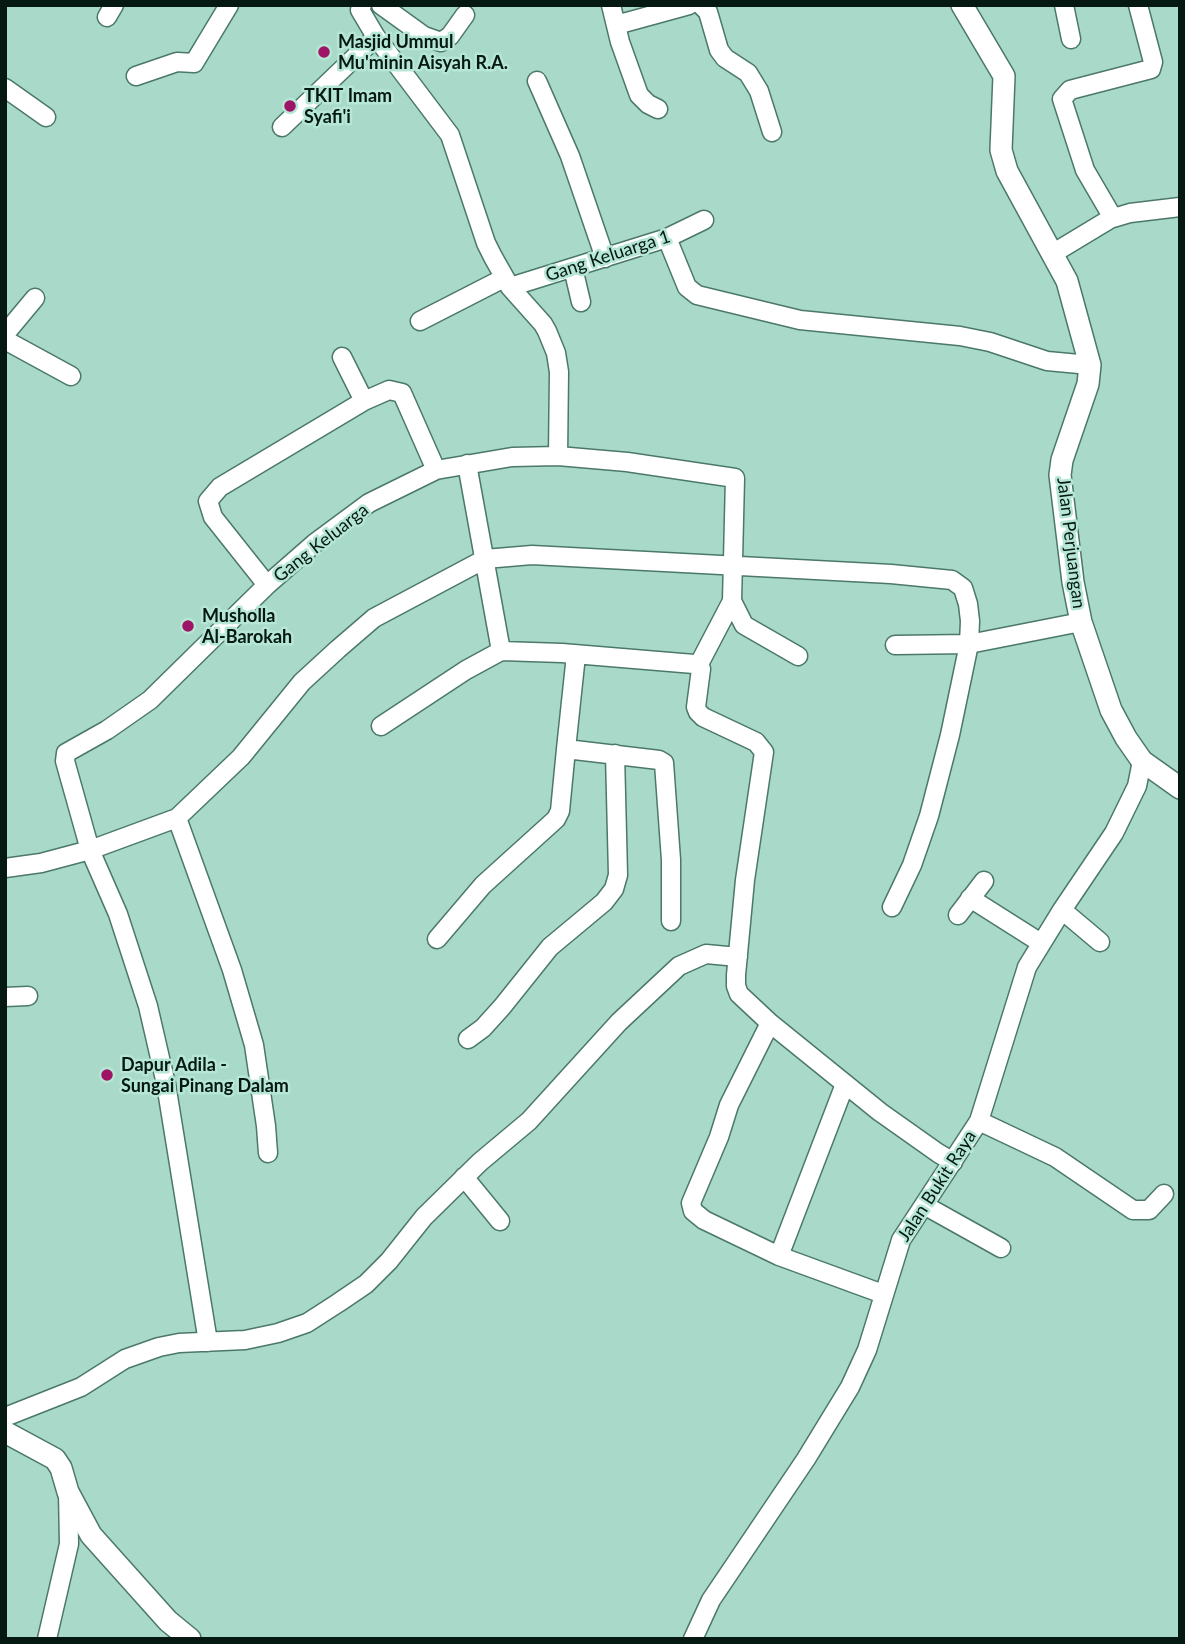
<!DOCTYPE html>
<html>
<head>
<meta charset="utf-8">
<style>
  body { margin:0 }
  #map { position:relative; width:1185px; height:1644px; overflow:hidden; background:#a9d9c8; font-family:Lato,sans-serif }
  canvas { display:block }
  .frame { position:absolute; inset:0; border:7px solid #051812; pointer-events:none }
</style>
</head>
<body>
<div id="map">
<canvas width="1185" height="1644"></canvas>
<div class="frame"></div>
</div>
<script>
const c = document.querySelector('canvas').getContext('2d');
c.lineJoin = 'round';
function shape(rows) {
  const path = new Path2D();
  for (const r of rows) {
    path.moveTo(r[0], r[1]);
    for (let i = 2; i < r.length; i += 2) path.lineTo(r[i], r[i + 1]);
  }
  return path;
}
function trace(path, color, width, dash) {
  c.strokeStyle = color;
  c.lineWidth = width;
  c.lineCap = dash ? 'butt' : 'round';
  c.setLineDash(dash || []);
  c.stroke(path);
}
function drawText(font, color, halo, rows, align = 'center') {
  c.font = font + ' Lato,sans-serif';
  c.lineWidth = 5;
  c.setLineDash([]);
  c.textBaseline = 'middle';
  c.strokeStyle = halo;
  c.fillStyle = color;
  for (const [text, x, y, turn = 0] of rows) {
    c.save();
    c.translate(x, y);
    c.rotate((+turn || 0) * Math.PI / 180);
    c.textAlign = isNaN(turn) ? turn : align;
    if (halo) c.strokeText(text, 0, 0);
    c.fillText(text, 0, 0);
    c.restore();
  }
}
const minor = shape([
  [381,5,424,36,441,42,450,36,465,15],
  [611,5,620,42,639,95,648,104,658,109],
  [701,5,708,12,719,50,725,58,748,73,759,91,772,132],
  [1064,5,1071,39],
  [107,17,114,5],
  [616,25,689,5],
  [136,76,177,62,194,63,229,5],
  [537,81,570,156,605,258],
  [5,88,46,117],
  [282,127,376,37],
  [1113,218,1085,170,1062,99,1070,90,1151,69,1153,62,1138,5],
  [667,238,687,287,697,295,800,320,960,336,990,342,1047,361,1090,365],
  [1052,254,1110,219,1130,213,1180,207],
  [573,268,581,302],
  [510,287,667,238,704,220],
  [420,321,504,278],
  [5,334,35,298],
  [5,340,71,376],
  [342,357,364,401],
  [558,456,627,462,735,478,732,601,698,666],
  [467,464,501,651,562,653,694,664,701,669,696,707,698,712,703,717,756,742,764,752,745,880,736,975,736,986,739,994,770,1023,880,1112,938,1153,953,1162],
  [267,585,213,517,208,501,220,487,364,401,389,390,402,393,436,470],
  [732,601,744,625,798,656],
  [576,655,566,749,659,760,664,763,671,860,671,921],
  [381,726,466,670,501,651],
  [177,818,232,970,254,1045,266,1126,268,1153],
  [5,868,41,863,90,850,177,818,241,757,302,682,338,649,374,618,485,559,532,555,891,574,952,580,963,588,968,604,970,621,969,644,1081,622],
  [970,898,1041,943],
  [892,907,912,865,929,816,950,735,969,644,895,645],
  [1062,910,1100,942],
  [958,915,984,881],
  [437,939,483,885,556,819,560,811,566,749],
  [5,997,28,996],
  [770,1023,729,1105,719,1137,691,1203,693,1211,704,1220,779,1256,883,1294],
  [468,1039,483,1028,502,1007,550,947,604,902,614,889,618,875,615,754],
  [979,1121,1055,1157,1133,1210,1149,1210,1164,1194],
  [464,1177,500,1221],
  [924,1205,1001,1248],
  [779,1256,845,1084],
  [208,1342,166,1084,148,1006,118,914,90,850,65,761,66,753,107,730,150,700,267,585,315,543,369,503,436,470,512,457,558,456,559,372,556,353,547,331,543,324,510,287,493,257,486,243,450,135,376,37,360,10,362,5],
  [5,1417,81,1387,125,1359,159,1347,179,1343,245,1340,278,1333,307,1323,338,1303,366,1284,389,1261,424,1217,480,1162,529,1121,619,1022,679,966,706,954,738,957],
  [47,1639,69,1544,68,1492],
  [693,1639,711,1600,806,1459,850,1387,867,1350,901,1240,979,1121,1027,967,1062,910,1114,833,1137,786,1142,761]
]);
const tertiary = shape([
  [962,5,1004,76,1001,150,1007,171,1067,281,1090,365,1088,384,1062,460,1060,475,1073,582,1081,622,1111,710,1126,738,1142,761,1180,788],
  [5,1432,55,1459,61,1468,68,1492,91,1535,168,1621,190,1639]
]);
trace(minor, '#4b7869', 21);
trace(tertiary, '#4b7869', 24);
trace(minor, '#fff', 18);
trace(tertiary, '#fff', 21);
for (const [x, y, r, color] of [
  [324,52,7,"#9d1564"],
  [290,106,7,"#9d1564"],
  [188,626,7,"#9d1564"],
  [107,1075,7,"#9d1564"]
]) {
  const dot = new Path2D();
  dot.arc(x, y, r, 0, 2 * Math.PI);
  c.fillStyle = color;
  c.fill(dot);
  trace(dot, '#b6e6d5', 2.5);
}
drawText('bold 18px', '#051812', '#b6e6d5', [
  ["Masjid Ummul",338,42],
  ["Mu'minin Aisyah R.A.",338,63],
  ["TKIT Imam",304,96],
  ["Syafi'i",304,117],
  ["Musholla",202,616],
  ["Al-Barokah",202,637],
  ["Dapur Adila -",121,1065],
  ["Sungai Pinang Dalam",121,1086]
], 'left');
drawText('18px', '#051812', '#b6e6d5', [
  ["Gang Keluarga 1",608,256,-18],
  ["Gang Keluarga",321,543,-38],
  ["Jalan Perjuangan",1071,543,83],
  ["Jalan Bukit Raya",937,1186,-57]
]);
</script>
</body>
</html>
